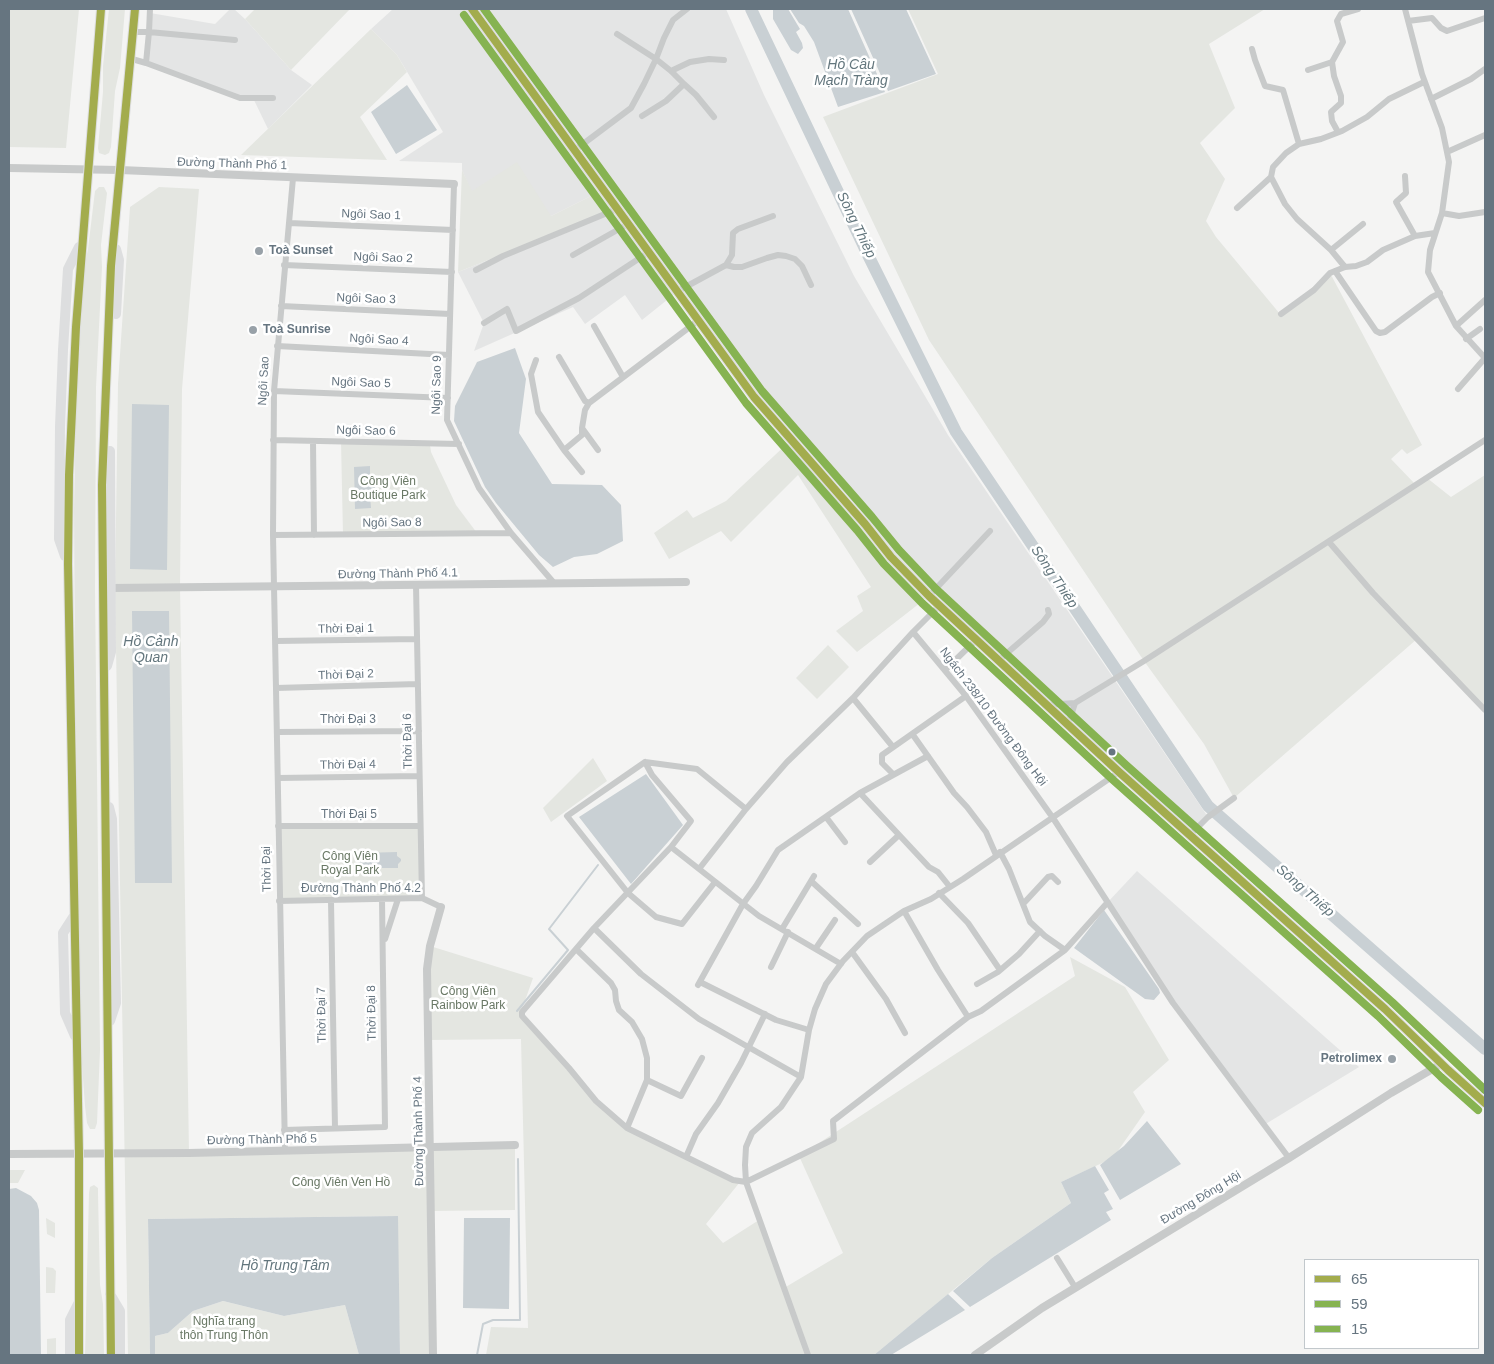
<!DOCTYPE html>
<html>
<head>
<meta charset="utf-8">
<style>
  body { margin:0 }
  #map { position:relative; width:1494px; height:1364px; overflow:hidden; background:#f4f4f3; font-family:Arial,sans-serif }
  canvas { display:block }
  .frame { position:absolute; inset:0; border:10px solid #667580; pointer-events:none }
  .legend { position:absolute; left:1304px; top:1259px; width:175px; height:90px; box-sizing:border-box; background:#fff; border:1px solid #c2c8cc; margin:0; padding:6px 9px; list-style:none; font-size:15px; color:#667580 }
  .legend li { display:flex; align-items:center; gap:10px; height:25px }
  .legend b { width:25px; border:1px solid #c2c8cc }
</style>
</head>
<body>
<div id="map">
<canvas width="1494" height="1364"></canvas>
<div class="frame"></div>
<ul class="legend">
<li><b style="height:6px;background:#a3ac4d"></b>65</li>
<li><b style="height:6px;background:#86b351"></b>59</li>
<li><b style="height:6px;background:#86b351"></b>15</li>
</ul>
</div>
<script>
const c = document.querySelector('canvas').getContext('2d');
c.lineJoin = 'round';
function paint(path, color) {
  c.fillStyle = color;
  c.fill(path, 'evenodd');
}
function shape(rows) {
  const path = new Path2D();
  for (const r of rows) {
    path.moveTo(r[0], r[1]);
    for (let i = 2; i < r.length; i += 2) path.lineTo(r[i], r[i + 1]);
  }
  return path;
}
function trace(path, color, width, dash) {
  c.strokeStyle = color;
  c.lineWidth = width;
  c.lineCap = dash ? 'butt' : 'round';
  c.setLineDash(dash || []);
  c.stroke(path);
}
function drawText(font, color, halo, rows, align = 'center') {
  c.font = font + ' Arial,sans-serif';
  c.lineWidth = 5;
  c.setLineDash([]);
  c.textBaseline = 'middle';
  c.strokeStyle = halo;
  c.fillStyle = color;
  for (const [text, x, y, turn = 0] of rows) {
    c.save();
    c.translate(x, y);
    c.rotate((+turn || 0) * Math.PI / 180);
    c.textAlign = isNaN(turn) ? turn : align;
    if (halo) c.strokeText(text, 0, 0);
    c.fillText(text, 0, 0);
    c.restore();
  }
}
paint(shape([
  [230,9,234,9,245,19,291,70,312,85,268,129,253,98,240,98,146,63,150,13,215,24],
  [393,9,726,9,764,95,854,276,948,435,1208,817,1190,835,939,606,754,397,677,292,642,320,625,295,585,324,573,307,474,351,484,323,458,272,616,209,603,190,551,216,471,191,462,170,462,163,399,161,443,132,397,55,371,29],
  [1137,871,1359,1067,1264,1125,1173,1003,1107,903]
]), '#e4e5e5');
paint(shape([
  [9,9,79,9,66,148,9,147],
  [109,9,125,9,120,68,115,91,111,147,109,153,105,155,99,153,98,148,103,92,103,66],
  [255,9,350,9,291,70,245,19],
  [908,9,1265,9,1209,44,1235,108,1200,143,1225,179,1206,221,1216,237,1280,314,1330,273,1422,445,1407,454,1402,449,1391,459,1416,485,1427,478,1451,497,1485,475,1485,709,1417,639,1234,798,1204,744,1144,661,929,340,823,117,938,74],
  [371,29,397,55,407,72,360,117,387,160,241,155],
  [517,162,551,216,603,190,617,209,458,272,462,170,472,191],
  [99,187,104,187,107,193,101,245,102,267,96,387,95,590,100,1050,97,1123,95,1129,90,1129,87,1123,85,1106,81,1050,75,665,74,509,76,414,84,269,88,249,95,191],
  [159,187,199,189,182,389,180,587,189,1153,515,1145,515,1210,431,1211,433,1355,400,1355,397,1216,148,1219,150,1355,128,1355,115,588,118,384,130,207],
  [791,440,929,596,857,652,836,631,863,611,857,596,871,587,798,475,731,542,721,531,669,559,654,533,687,510,693,518,726,501],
  [341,441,430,445,431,452,456,505,477,533,343,535],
  [828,645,849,667,817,699,796,678],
  [593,758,607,781,551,822,543,808],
  [278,826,420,826,422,898,279,901],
  [430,946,533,978,521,1012,596,1101,627,1128,740,1182,706,1224,723,1243,759,1220,784,1288,843,1253,799,1156,1075,976,1070,957,1125,987,1169,1060,1133,1092,1145,1112,1113,1158,1061,1182,1071,1203,992,1258,874,1355,486,1355,491,1327,528,1328,521,1039,428,1040],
  [9,1170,25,1170,18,1183,9,1183],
  [94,1185,98,1188,98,1194,100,1285,103,1304,104,1355,85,1355,89,1193,90,1187],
  [46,1218,55,1223,55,1238,47,1234],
  [46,1267,53,1268,56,1271,55,1293,46,1293],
  [223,1301,284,1316,345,1305,359,1355,155,1355,155,1336,168,1333,193,1311],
  [56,1338,56,1355,47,1355,47,1339]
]), '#e4e6e1');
paint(shape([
  [773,9,788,9,800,29,796,32,802,43,803,48,798,54,791,50,773,19],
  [790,9,848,9,885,92,838,107,814,42,804,26,799,23],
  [851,9,906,9,936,74,888,91],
  [407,85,437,130,396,154,371,112],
  [515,348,526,379,519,433,552,484,602,485,621,505,623,541,597,554,574,557,553,567,539,555,496,503,485,487,454,421,455,406,477,362],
  [132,404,169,405,167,570,130,569],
  [370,466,370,482,375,487,375,490,370,495,371,508,355,509,354,467],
  [132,611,169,611,172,883,135,883],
  [646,774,683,825,631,884,579,817],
  [397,852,397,856,401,859,401,861,398,864,398,868,363,868,357,861,360,856,363,855,363,853],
  [1104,910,1159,989,1160,993,1154,1000,1145,999,1074,948],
  [1147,1121,1181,1164,1120,1200,1100,1165,1124,1146],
  [1095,1166,1109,1190,1104,1193,1113,1209,1106,1212,1111,1220,970,1307,953,1291,992,1258,1071,1203,1061,1182],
  [16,1188,31,1196,37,1203,39,1210,41,1355,9,1355,9,1189],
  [398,1216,400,1355,359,1355,345,1305,284,1316,223,1301,193,1311,168,1333,155,1336,155,1355,150,1355,148,1219],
  [464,1218,510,1218,509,1309,463,1308],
  [948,1294,965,1310,891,1355,874,1355]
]), '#c9d0d4');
trace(shape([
  [517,1011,568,950,549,929,598,865],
  [477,1355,483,1324,493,1320,520,1320,518,1159]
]), '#c9d0d4', 2);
trace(shape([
  [751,9,867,253,956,432,1208,806,1485,1049]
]), '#c9d0d4', 12);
trace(shape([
  [1405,9,1422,74,1442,128,1449,162,1442,213,1430,250,1428,272,1456,326,1485,358,1458,389],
  [1408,21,1432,18,1441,28,1447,31,1485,18],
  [134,32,149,32,150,9],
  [617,34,656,59,671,71,684,84,666,101,642,116],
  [235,40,149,32,146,63,240,98,273,98],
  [1252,49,1255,60,1265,86,1283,90,1299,144],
  [132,59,146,63],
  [1308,70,1332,62],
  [671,71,690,62,709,59,724,60],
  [684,84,696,95,714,117],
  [1431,99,1471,79,1485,69],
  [1338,132,1332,121,1331,112,1341,103,1341,96,1334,76,1332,62,1343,42,1337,21,1341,14,1358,9],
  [575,150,631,108,644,84,656,59,664,38,673,20,687,9],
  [1447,152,1485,135],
  [1405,176,1406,193,1396,202,1415,236],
  [454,184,447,420,479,488,511,533,554,583],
  [1237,208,1271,177],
  [1442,213,1459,216,1485,212],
  [289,223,453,230],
  [1331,250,1363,224],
  [573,255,628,224],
  [284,265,452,272],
  [726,265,734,267,742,267,767,258,778,255,786,256,795,259,802,266,811,285],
  [1345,267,1331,250,1297,219,1285,204,1271,177,1273,167,1286,153,1299,144,1321,139,1342,131,1367,117,1389,99,1424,82],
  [476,270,503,256,617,209],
  [1335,271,1376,331,1380,333,1385,332,1432,297,1440,293],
  [678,291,726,265,732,255,733,233,738,229,773,216],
  [281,306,450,314],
  [1281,314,1314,290,1330,273,1345,267,1356,266,1367,262,1383,250,1415,236,1435,233],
  [484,323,507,309,516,331,579,298,649,252],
  [594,326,623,377],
  [1456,326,1485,300],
  [1466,339,1480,329],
  [277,346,449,355],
  [559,357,585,401,589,403],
  [536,360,531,374,538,412,564,450,582,435,582,428],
  [274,391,448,398],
  [273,440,459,444],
  [313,441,314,535],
  [564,450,582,472],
  [598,450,582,428,585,410,589,403,699,320],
  [273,535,511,533],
  [1329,542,1373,593,1485,710],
  [416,585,422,898],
  [929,596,990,531],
  [913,632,966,696,1053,818,1173,1003,1289,1158],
  [276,641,417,639],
  [999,660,1043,622,1049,614,1048,610],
  [945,670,976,640],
  [276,688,418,684],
  [853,698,893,747],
  [1046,705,1075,703,1144,661,1485,440],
  [1068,725,1075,703],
  [277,732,419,731],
  [913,735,954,793,967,807,986,832,996,855],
  [645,762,652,775,691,821,671,847,759,916,841,964],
  [893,774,882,763,882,755,966,696],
  [278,778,419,776],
  [860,793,929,867,938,872,950,887],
  [826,817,845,842],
  [278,826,420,826],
  [1190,835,1208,817,1234,798],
  [1000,852,1009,869,1030,922,1045,936,1065,950],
  [870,862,899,835],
  [699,869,746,809,787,762,853,698,913,632,939,606],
  [811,881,858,924],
  [715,882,682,924,656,917,628,893,567,816,645,762,697,769,746,809],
  [939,893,968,923,1000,970],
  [279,901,422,898,441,907],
  [331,901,335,1128],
  [1023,904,1048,877,1052,876,1058,882],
  [904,911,938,970,968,1017],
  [594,928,641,974,699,1019,801,1077],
  [782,929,814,876],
  [385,939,398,899],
  [816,948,835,920],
  [576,949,611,983,615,990,616,1001,619,1010,632,1022,642,1039,647,1058,647,1080,627,1128,733,1180,746,1182,834,1139,833,1121,968,1017,981,1011,1065,950,1107,903],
  [852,952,886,999,905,1033],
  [771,967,788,932],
  [700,982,776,1020,809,1030],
  [977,984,998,972,1019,954,1040,931],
  [698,985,743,904,756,886,778,850,860,793,928,756],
  [647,1080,681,1096,702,1058],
  [627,1128,596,1101,569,1068,522,1016,522,1012,594,928,671,847],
  [284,1130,385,1127,382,899],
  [285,1151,273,535,274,391,293,178],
  [686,1157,696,1134,718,1103,741,1063,765,1014],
  [1057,1258,1075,1287],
  [808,1355,746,1182,745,1165,746,1147,752,1133,781,1107,801,1077,809,1030,815,1009,826,984,843,961,867,936,904,911,931,899,963,879,1119,772]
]), '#c8caca', 6);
trace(shape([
  [9,168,120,170,454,184],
  [111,588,686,582],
  [9,1154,189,1153,515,1145],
  [433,1355,427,969,430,946,441,907],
  [975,1355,1042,1308,1289,1158,1391,1093,1441,1064]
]), '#c8caca', 8);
trace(shape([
  [472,9,754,397,835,491,865,524,891,557,929,596,1119,772,1385,1009,1448,1070,1485,1103],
  [116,314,119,260,116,249],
  [65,556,59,539,60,427,63,350,68,269,79,247],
  [107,666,111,652,110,451],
  [109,807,112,819,116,1003,110,1021],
  [74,916,63,933,65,1013,75,1036],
  [110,1294,120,1311,120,1355],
  [70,1355,70,1320,78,1304],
  [79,1355,79,1153,68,564,69,475,76,327,101,9],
  [111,1355,102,485,111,266,135,9]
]), '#dddedf', 10);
trace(shape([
  [472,9,754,397,865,524,891,557,929,596,1119,772,1385,1009,1448,1070,1485,1103],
  [79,1355,79,1153,68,564,69,475,76,327,101,9],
  [111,1355,102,485,111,266,135,9]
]), '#a3ac4d', 8);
trace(shape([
  [464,15,746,403,857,530,884,564,922,603,1112,779,1378,1016,1441,1077,1478,1110]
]), '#86b351', 8);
trace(shape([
  [484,9,762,391,872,517,899,550,936,589,1126,765,1392,1002,1485,1090]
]), '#86b351', 8);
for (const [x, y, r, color] of [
  [259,251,5,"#98a1a8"],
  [253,330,5,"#98a1a8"],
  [1112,752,4.5,"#667580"],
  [1392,1059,5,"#98a1a8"]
]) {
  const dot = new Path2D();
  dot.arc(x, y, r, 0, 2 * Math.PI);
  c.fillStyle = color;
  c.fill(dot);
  trace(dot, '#fff', 2);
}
drawText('12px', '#667580', '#fff', [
  ["Đường Thành Phố 1",232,164,2],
  ["Ngôi Sao 1",371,215,2],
  ["Ngôi Sao 2",383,258,2],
  ["Ngôi Sao 3",366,299,2],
  ["Ngôi Sao 4",379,340,3],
  ["Ngôi Sao",264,381,-87],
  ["Ngôi Sao 5",361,383,2],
  ["Ngôi Sao 9",437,385,-89],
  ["Ngôi Sao 6",366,431,1],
  ["Ngôi Sao 8",392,523,-1],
  ["Đường Thành Phố 4.1",398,574,-1],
  ["Thời Đại 1",346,629,-1],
  ["Thời Đại 2",346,675,-2],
  ["Ngách 238/10 Đường Đông Hội",993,717,53],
  ["Thời Đại 3",348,720],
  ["Thời Đại 6",408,741,-91],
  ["Thời Đại 4",348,765,-1],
  ["Thời Đại 5",349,815],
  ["Thời Đại",267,869,-91],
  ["Đường Thành Phố 4.2",361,889],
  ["Thời Đại 8",372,1013,-91],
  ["Thời Đại 7",322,1015,-91],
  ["Đường Thành Phố 4",419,1131,-91],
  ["Đường Thành Phố 5",262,1140,-1],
  ["Đường Đông Hội",1201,1198,-31]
]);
drawText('bold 12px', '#667580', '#fff', [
  ["Toà Sunset",269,251],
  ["Toà Sunrise",263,330],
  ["Petrolimex",1382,1059,"right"]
], 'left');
drawText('12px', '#697865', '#fff', [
  ["Công Viên",388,482],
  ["Boutique Park",388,496],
  ["Công Viên",350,857],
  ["Royal Park",350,871],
  ["Công Viên",468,992],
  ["Rainbow Park",468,1006],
  ["Công Viên Ven Hồ",341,1183],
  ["Nghĩa trang",224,1322],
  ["thôn Trung Thôn",224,1336]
]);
drawText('italic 14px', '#63767d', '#fff', [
  ["Hồ Câu",851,65],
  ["Mạch Tràng",851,81],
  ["Sông Thiếp",856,225,64],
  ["Sông Thiếp",1054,577,56],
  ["Hồ Cảnh",151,642],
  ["Quan",151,658],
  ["Sông Thiếp",1305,891,41],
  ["Hồ Trung Tâm",285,1266]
]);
</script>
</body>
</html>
